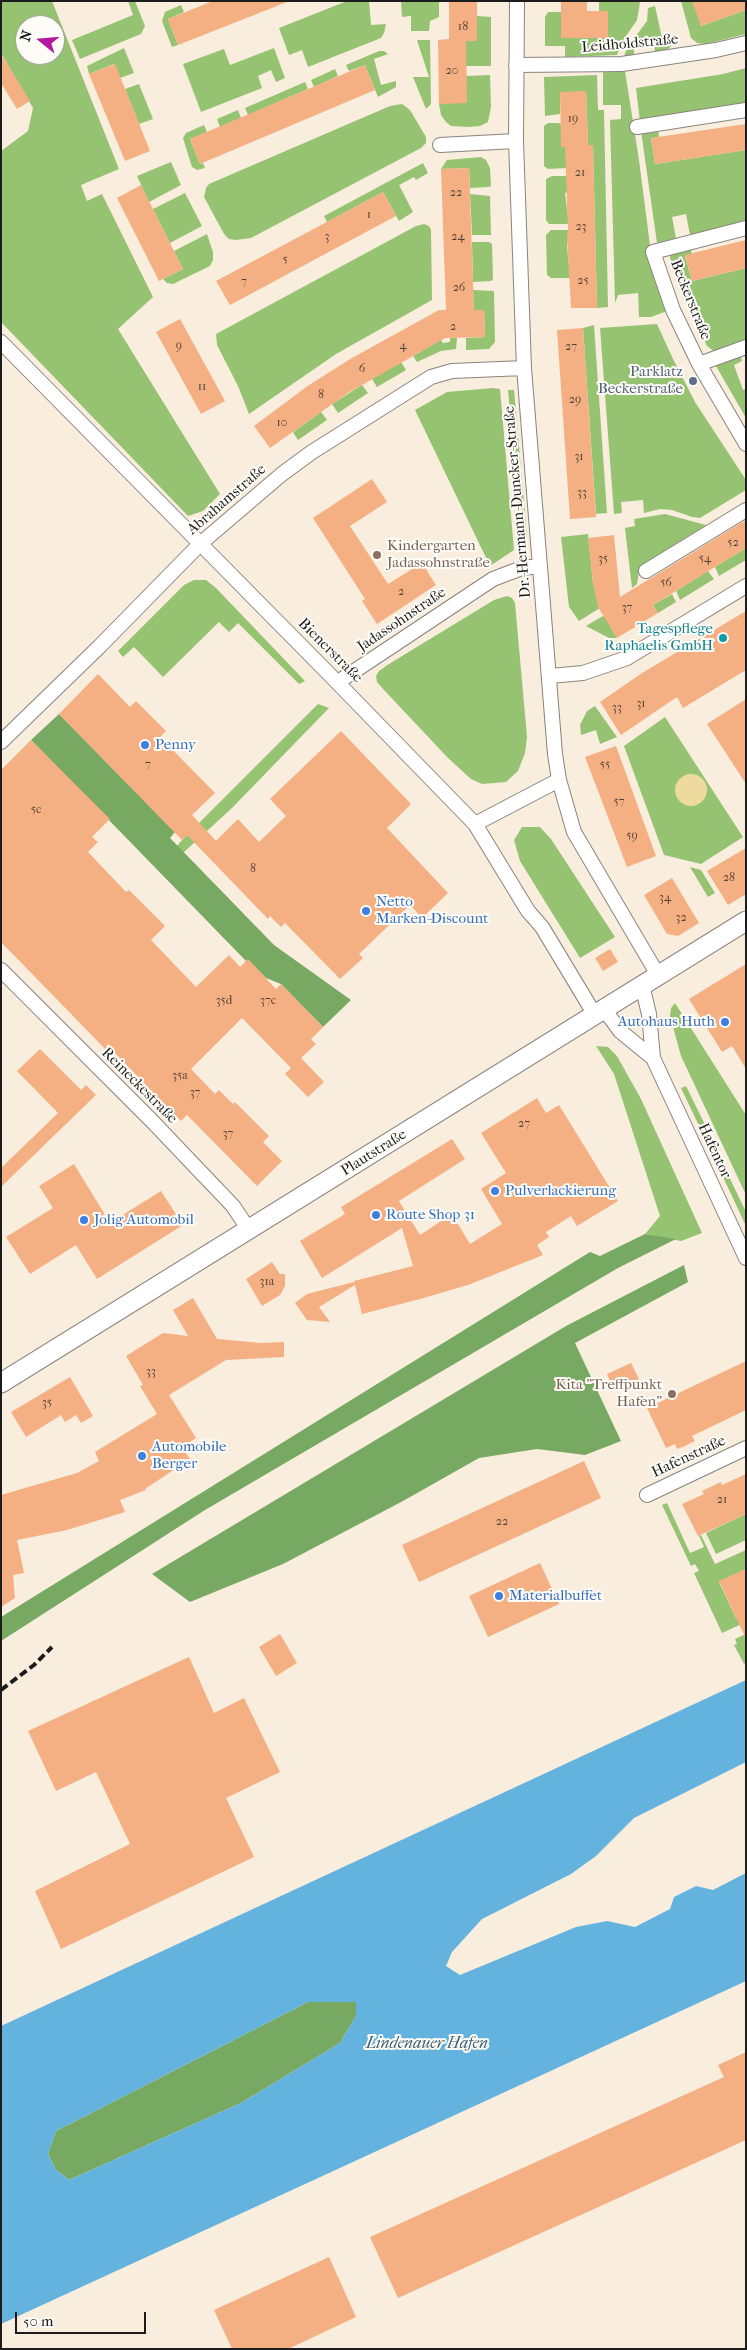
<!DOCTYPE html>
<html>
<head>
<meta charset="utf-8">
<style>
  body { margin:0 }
  #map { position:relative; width:747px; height:2350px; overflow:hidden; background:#f9edde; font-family:"IM FELL French Canon",serif }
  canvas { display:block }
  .frame { position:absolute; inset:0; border:2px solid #1c1c1c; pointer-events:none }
  .north { position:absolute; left:15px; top:15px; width:50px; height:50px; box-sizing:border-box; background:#fdfcf7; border:1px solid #a3a29f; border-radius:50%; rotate:287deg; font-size:14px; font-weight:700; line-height:20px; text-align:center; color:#1c1c1c }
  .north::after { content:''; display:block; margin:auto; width:18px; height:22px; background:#b5179e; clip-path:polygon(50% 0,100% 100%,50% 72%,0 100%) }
  .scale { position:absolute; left:15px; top:2312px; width:131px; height:22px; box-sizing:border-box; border:2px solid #1c1c1c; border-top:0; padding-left:6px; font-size:15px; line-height:18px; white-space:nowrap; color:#1c1c1c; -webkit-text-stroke:4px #fdfcf7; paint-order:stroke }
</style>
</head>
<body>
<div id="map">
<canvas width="747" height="2350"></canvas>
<div class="frame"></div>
<div class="north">N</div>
<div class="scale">50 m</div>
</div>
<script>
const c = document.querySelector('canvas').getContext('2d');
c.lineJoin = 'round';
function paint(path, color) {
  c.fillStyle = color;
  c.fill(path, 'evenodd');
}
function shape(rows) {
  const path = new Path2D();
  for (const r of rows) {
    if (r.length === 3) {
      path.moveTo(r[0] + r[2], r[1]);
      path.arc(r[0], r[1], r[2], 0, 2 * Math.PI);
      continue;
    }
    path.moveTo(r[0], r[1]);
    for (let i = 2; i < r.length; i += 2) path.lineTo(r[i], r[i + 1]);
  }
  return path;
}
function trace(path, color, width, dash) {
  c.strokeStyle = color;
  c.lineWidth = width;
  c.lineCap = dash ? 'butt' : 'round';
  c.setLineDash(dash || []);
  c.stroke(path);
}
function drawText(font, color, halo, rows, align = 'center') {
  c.font = font + ' "IM FELL French Canon",serif';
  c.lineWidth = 4;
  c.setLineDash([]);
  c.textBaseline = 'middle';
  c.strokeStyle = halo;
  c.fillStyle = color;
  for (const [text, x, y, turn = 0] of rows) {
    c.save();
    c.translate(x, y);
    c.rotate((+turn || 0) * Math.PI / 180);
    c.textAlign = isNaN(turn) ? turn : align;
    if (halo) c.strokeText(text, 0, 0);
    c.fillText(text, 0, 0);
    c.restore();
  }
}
paint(shape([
  [1,1,52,1,119,169,81,185,87,201,102,194,153,297,118,329,220,494,203,511,188,516,1,322,1,151,28,131,33,108,1,53],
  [25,25,55,25,55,55,25,55],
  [128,1,135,1,145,26,141,34,80,59,72,40,133,15],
  [347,1,369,1,371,25,386,24,384,33,381,38,308,67,302,50,289,55,279,28],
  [401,1,439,1,439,17,430,21,429,31,411,31,411,16,402,17],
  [599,1,639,1,640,3,637,20,624,39,617,55,565,57,565,46,545,46,545,17,548,12,561,12,561,38,607,38,608,11,599,11],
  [681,1,693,1,701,26,746,10,746,34,706,44,697,43,691,38],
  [181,5,184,12,168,19,178,45,172,47,162,21,165,12],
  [655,6,662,38,674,35,671,46,666,51,655,53,654,42,634,43,634,55,624,56,627,48,647,21,648,8],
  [477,16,491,17,491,66,466,66,466,41,477,41],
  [417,40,430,40,431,104,426,109,413,77,429,77],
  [124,48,134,73,120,78,114,64,89,74,87,66],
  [274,48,285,78,276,82,271,70,258,76,262,88,201,112,183,64,224,49,230,65],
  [379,51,384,51,388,54,374,59,381,85,396,81,396,87,378,97,365,65,349,71,346,65],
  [746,68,746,107,640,122,636,88,723,74],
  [335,69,338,76,314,87,311,80],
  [625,71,639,160,651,253,647,256,667,311,651,317,639,317,638,293,618,295,615,303,610,120,621,119,621,105,603,105,603,72],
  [490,75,491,107,488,122,480,126,468,127,451,126,446,122,441,115,439,104,466,76],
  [597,75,598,110,604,110,608,307,597,308,593,145,588,145,586,92,560,92,560,114,545,116,544,77],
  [305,82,308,89,248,115,245,108],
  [139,84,153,119,139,124,125,89],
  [402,104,410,110,426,137,426,143,421,148,251,238,235,240,229,239,224,234,204,197,206,188,209,184,390,106],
  [238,110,241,118,220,127,217,119],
  [548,123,559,123,561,125,561,147,567,147,567,168,548,169,544,166,544,126],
  [204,125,207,132,190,139,200,164,203,163,205,168,197,170,192,167,183,138,186,133],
  [658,129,659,137,651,138,655,164,746,150,746,221,690,235,686,214,672,217,676,238,657,243,641,131],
  [481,157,486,160,490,168,491,186,488,187,470,188,469,168,441,169,447,160],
  [171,162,181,185,149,202,137,176],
  [423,163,428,173,416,180,414,177,399,185,413,212,399,221,383,192,327,222,324,216],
  [567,176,568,192,565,193,569,224,549,224,546,220,546,179,552,176],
  [185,193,202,226,170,243,153,209],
  [470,194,490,196,491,235,472,235],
  [424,224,429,226,431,230,432,300,336,354,249,414,238,386,217,345,216,334,416,226],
  [551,230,569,230,567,246,570,278,551,278,547,275,546,235],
  [207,234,213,252,213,260,210,266,173,284,167,283,163,279,183,269,174,251],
  [472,242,489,242,492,244,493,279,491,281,473,282],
  [690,246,692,254,685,256,692,281,746,268,746,342,715,352,707,346,680,287,670,258,670,254],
  [473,290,494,291,495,342,489,349,466,350,466,338,485,337,484,310,474,310],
  [657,324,673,359,695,402,746,480,746,490,700,518,692,517,672,510,660,509,644,513,643,500,621,502,622,513,614,514,600,328],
  [594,325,607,513,596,514,583,328],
  [450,338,457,338,456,349,441,351,417,362,413,356,441,340,443,343,450,342],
  [740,354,742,361,734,365,743,390,746,389,746,418,716,366,718,362],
  [401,362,406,370,377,387,372,379],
  [362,385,368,393,338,413,332,404],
  [493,388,500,389,514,550,490,566,415,410,447,392],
  [508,390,514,390,527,537,522,544],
  [321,412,327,420,298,440,293,432],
  [665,514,706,525,644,564,639,572,637,584,632,588,625,528,635,526,634,519],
  [588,534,593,583,600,608,579,621,569,607,561,537],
  [746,548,746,560,719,576,715,567],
  [708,571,714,579,680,600,676,591],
  [194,580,206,580,216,588,305,681,299,684,238,623,229,632,219,622,163,677,134,647,123,657,118,651,184,585],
  [672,594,676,602,658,613,653,605],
  [507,596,512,598,515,603,527,737,525,753,518,771,506,782,482,784,471,779,448,758,384,690,377,682,376,676,379,671,389,664,494,600],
  [603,616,605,617,617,638,609,638,586,626],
  [318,704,329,708,232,808,183,853,177,846,182,840],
  [595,706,617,737,600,744,596,730,581,735,580,725,587,711],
  [665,717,743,837,701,864,664,855,624,746],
  [522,827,540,827,551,839,615,937,580,958,520,861,514,840],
  [690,867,701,870,715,893,708,897],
  [675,1003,746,1115,746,1195,681,1056,670,1016,671,1008],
  [596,1046,608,1047,617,1056,641,1099,702,1233,681,1241,645,1234,660,1216,614,1074],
  [686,1086,714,1143,713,1147,710,1149,681,1088],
  [720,1158,746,1212,746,1226,715,1160],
  [667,1503,690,1553,704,1547,699,1536,701,1535,715,1564,746,1550,746,1569,719,1582,736,1618,746,1622,722,1633,694,1573,699,1571,695,1564,691,1566,662,1505],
  [746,1514,746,1540,716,1554,706,1533],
  [746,1634,746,1663,744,1664,734,1645,737,1644,735,1639]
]), '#96c371');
paint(shape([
  [59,714,175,832,170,838,274,945,351,1000,323,1027,281,984,266,978,248,960,246,961,31,740],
  [645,1234,676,1239,618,1268,205,1510,1,1641,1,1617,590,1252,600,1256],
  [684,1265,688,1282,575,1343,621,1441,585,1455,537,1449,479,1458,403,1501,283,1564,190,1602,152,1574,566,1326],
  [308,2002,356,2002,356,2016,340,2043,241,2103,69,2180,56,2170,48,2154,56,2131]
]), '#78a963');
paint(shape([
  [691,790,16]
]), '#eeda9e');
paint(shape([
  [746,1680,746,1762,634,1818,596,1856,571,1874,482,1919,452,1952,446,1966,460,1975,576,1927,607,1921,635,1927,670,1909,674,1897,696,1886,713,1890,746,1873,746,1981,1,2324,1,2026],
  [308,2002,356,2002,356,2016,340,2043,241,2103,69,2180,56,2170,48,2154,56,2131]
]), '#63b3de');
paint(shape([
  [213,1,287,1,287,2,178,45,168,19],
  [449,1,477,1,477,41,466,41,467,103,439,104,438,40,449,39],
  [561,1,587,1,587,11,608,11,608,38,561,38],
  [692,1,746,1,746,10,701,26],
  [1,54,30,101,17,109,1,83],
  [115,64,150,151,125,161,89,74],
  [365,65,375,90,200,164,190,139],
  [586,91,588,145,593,145,597,308,571,308,567,236,568,230,565,147,561,147,560,92],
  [746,124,746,150,655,164,651,138],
  [469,168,474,310,484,310,485,337,445,338,348,393,270,448,254,426,309,385,352,358,439,310,446,310,441,169],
  [141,185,183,269,159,281,117,198],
  [383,192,396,216,230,305,216,281],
  [746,240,746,268,692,281,685,255],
  [180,319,225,401,201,414,156,332],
  [583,328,596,517,570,519,557,330],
  [372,479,387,502,350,526,388,584,422,563,436,585,377,624,362,601,365,599,313,518],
  [746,520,746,548,653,605,658,613,617,638,598,607,593,583,588,538,614,535,620,597],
  [746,611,746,670,683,708,677,697,621,735,600,702,642,673],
  [98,674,130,707,136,701,166,731,160,737,215,793,192,815,216,841,238,819,259,842,286,816,270,799,341,731,411,804,387,828,448,893,422,918,410,905,359,954,363,958,340,979,285,923,281,927,270,916,268,919,187,835,182,840,59,714],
  [746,699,746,784,707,724],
  [31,740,110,819,92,837,98,842,88,852,126,892,129,890,165,926,151,940,196,987,229,955,240,967,248,959,276,989,281,984,323,1027,311,1039,316,1044,301,1058,324,1082,308,1097,285,1074,291,1068,242,1018,191,1069,215,1094,219,1090,233,1104,235,1102,269,1136,263,1142,282,1161,257,1186,187,1115,181,1121,113,1051,110,1054,1,942,1,770],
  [616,746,656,856,627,867,585,757],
  [746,848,746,894,728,905,707,871],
  [672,878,699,923,678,936,667,934,644,895],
  [610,949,618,962,603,971,595,958],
  [746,964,746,1069,732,1046,722,1052,689,999],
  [40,1049,81,1090,86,1085,96,1095,1,1187,1,1168,58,1113,17,1071],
  [537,1098,546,1113,559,1105,618,1201,577,1226,571,1216,546,1232,549,1237,537,1245,543,1255,468,1285,420,1299,362,1314,354,1281,413,1266,402,1228,322,1278,300,1241,345,1214,341,1207,452,1139,465,1159,399,1201,420,1235,452,1214,470,1244,502,1224,481,1189,506,1173,481,1133],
  [74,1164,110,1223,161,1191,183,1225,97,1279,76,1245,30,1274,6,1237,53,1208,39,1186],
  [272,1262,280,1274,285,1274,285,1286,280,1295,262,1306,246,1279],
  [354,1282,355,1285,319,1307,330,1322,307,1320,295,1303,307,1294],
  [193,1298,217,1339,261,1343,284,1342,284,1357,226,1360,169,1395,196,1438,182,1447,190,1459,145,1489,146,1490,120,1500,125,1512,67,1530,17,1540,24,1573,13,1575,15,1598,1,1607,1,1495,77,1473,99,1461,95,1452,157,1414,140,1386,143,1385,126,1356,163,1333,188,1336,173,1310],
  [746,1361,746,1410,692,1436,695,1441,685,1446,677,1449,675,1444,666,1448,647,1408],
  [631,1363,639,1379,614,1390,607,1374],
  [70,1377,93,1416,81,1423,76,1415,65,1422,61,1415,26,1437,11,1412],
  [584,1461,601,1498,419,1582,402,1545],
  [746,1474,746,1514,698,1536,682,1504,704,1494,702,1491,721,1482,722,1485],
  [540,1563,559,1604,488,1637,469,1596],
  [746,1569,746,1639,719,1581],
  [280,1634,297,1663,276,1676,259,1647],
  [189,1657,214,1713,244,1698,280,1772,226,1798,254,1857,61,1949,35,1891,130,1844,96,1772,56,1791,28,1731],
  [746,2052,746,2140,398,2298,370,2237,724,2077,718,2065],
  [329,2257,356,2317,288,2349,232,2349,214,2310]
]), '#f4b083');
const minor = shape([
  [517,1,516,141,524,368,555,754,559,780,574,832,658,975],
  [516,65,622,64,716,50,746,43],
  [637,127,746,110],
  [440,145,516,141],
  [746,228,653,252,673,310,699,364,746,444],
  [1,342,331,676,475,824,528,911,542,927,595,1015],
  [699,364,746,347],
  [646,571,746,510],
  [550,676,583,673,627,658,746,586],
  [338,682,493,579,522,568,540,566],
  [1,742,100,646,200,544,282,474,312,452,431,377,452,371,524,368],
  [475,824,559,780],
  [1,970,151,1120,233,1206,249,1230],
  [642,985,649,1014,653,1058,746,1258],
  [604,1009,620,1031,653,1058],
  [647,1495,746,1448]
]);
const secondary = shape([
  [1,1383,746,921]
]);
trace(minor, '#8a847d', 16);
trace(secondary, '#8a847d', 21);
trace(minor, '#fff', 14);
trace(secondary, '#fff', 19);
trace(shape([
  [1,1690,34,1665,52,1647]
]), '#1c1c1c', 4, [8, 4]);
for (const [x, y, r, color] of [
  [693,381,5,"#5c6f8a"],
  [377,555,5,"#8d6e63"],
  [723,638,5,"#0f9aa8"],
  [145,745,5,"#3f7fe0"],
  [366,911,5,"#3f7fe0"],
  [725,1022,5,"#3f7fe0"],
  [495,1191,5,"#3f7fe0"],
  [376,1215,5,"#3f7fe0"],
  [84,1220,5,"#3f7fe0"],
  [672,1394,5,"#8d6e63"],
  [142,1456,5,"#3f7fe0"],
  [499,1596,5,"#3f7fe0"]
]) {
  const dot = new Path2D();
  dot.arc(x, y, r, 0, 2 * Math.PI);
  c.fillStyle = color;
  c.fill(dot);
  trace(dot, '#fdfcf7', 2);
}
drawText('12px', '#524136', null, [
  ["18",463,27],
  ["20",452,71],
  ["19",573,119],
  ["21",580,173],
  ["22",456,193],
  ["1",369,215],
  ["23",581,227],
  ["3",327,237],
  ["24",458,237],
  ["5",285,260],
  ["25",583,281],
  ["7",244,282],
  ["26",459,288],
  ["2",453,327],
  ["9",179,346],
  ["4",403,346],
  ["27",571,347],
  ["6",362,369],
  ["11",202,387],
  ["8",321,395],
  ["29",575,400],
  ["10",282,423],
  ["31",579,457],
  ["33",582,493],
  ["52",733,543],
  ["35",603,559],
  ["54",705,559],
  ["56",666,583],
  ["2",401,592],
  ["37",627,608],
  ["31",641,704],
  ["33",617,708],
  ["7",148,765],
  ["55",605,765],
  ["57",619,802],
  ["5c",36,810],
  ["59",632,836],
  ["8",253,869],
  ["28",729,878],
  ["34",665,898],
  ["32",681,918],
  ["35d",224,1001],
  ["37c",268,1001],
  ["35a",180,1076],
  ["37",195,1093],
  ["27",524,1124],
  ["37",228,1134],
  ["31a",267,1282],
  ["33",151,1372],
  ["35",47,1403],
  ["21",722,1500],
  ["22",502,1522]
]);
drawText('15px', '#1c1c1c', '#fdfcf7', [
  ["Leidholdstraße",630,44,-5],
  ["Beckerstraße",690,300,68],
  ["Abrahamstraße",227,500,-41],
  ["Dr.-Hermann-Duncker-Straße",518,502,-95],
  ["Jadassohnstraße",402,620,-34],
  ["Bienerstraße",330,651,45],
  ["Reineckestraße",139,1086,45],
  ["Hafentor",714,1151,65],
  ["Plautstraße",374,1153,-32],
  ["Hafenstraße",689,1457,-25]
]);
drawText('15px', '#4e5e75', '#fdfcf7', [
  ["Parklatz",683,372],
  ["Beckerstraße",683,389]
], 'right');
drawText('15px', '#785e54', '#fdfcf7', [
  ["Kindergarten",387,546],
  ["Jadassohnstraße",387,563],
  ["Kita \"Treffpunkt",662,1385,"right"],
  ["Hafen\"",662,1402,"right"]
], 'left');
drawText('15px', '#0d838f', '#fdfcf7', [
  ["Tagespflege",713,629],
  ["Raphaelis GmbH",713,646]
], 'right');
drawText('15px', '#366cbe', '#fdfcf7', [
  ["Penny",155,745],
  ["Netto",376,902],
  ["Marken-Discount",376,919],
  ["Autohaus Huth",715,1022,"right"],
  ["Pulverlackierung",505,1191],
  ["Route Shop 31",386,1215],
  ["Jolig Automobil",94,1220],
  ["Automobile",152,1447],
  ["Berger",152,1464],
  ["Materialbuffet",509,1596]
], 'left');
drawText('italic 16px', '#3c6073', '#fdfcf7', [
  ["Lindenauer Hafen",427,2044]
]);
</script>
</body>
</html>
